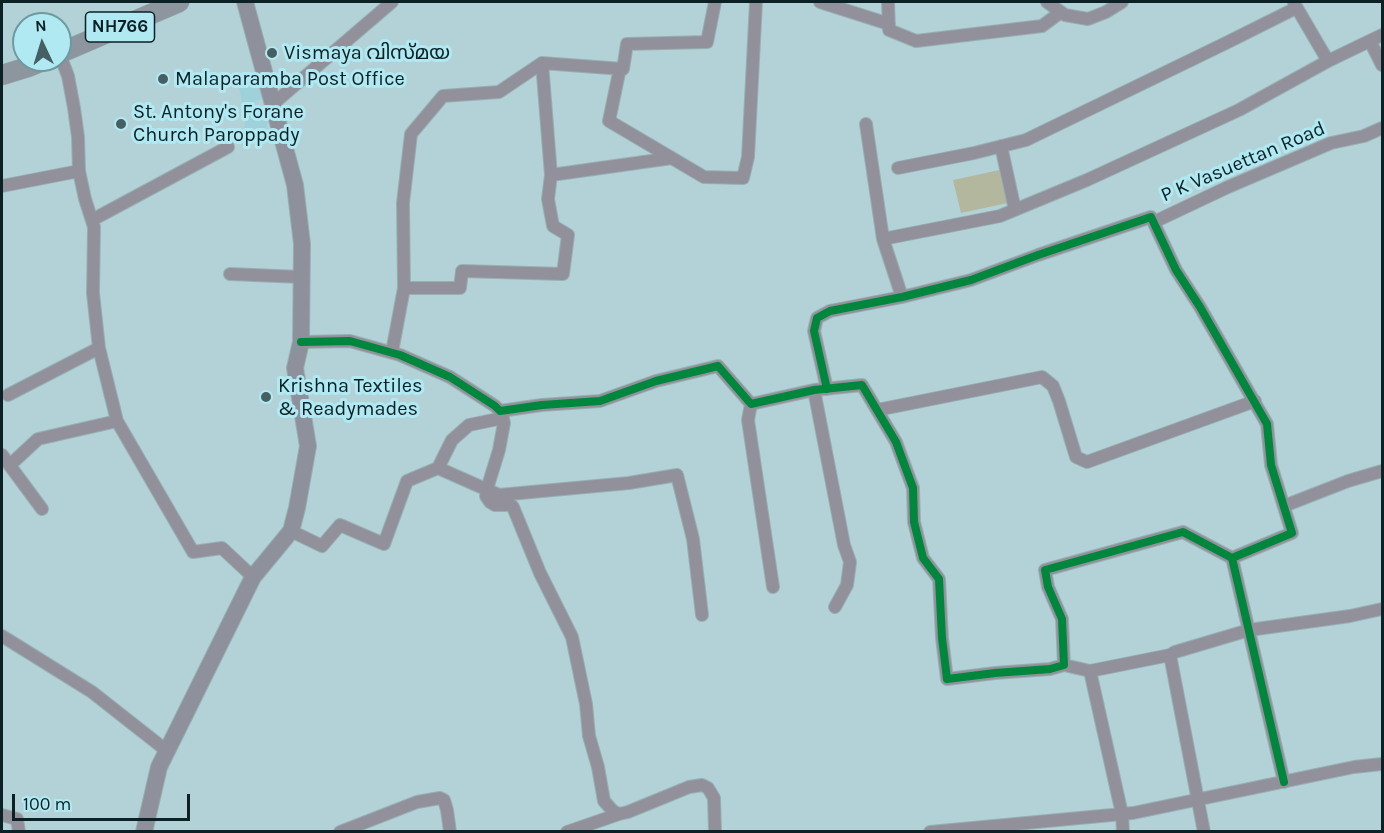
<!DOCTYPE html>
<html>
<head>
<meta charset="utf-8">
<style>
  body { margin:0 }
  #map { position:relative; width:1384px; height:833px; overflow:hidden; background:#b3d2d7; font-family:Karla,sans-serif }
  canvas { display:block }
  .frame { position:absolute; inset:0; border:3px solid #0b2125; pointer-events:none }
  .north { position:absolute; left:12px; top:12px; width:60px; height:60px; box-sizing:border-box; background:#b1e9f3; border:2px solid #6f99a1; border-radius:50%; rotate:356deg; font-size:16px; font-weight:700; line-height:24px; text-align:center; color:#0b2125 }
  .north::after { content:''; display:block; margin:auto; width:21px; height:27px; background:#465f63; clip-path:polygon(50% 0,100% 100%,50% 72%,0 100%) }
  .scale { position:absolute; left:12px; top:794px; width:178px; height:27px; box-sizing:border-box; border:3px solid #0b2125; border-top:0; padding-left:8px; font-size:18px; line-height:21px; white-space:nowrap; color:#0b2125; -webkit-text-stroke:4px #b1e9f3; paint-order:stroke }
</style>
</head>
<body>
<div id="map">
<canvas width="1384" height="833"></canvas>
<div class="frame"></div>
<div class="north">N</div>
<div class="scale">100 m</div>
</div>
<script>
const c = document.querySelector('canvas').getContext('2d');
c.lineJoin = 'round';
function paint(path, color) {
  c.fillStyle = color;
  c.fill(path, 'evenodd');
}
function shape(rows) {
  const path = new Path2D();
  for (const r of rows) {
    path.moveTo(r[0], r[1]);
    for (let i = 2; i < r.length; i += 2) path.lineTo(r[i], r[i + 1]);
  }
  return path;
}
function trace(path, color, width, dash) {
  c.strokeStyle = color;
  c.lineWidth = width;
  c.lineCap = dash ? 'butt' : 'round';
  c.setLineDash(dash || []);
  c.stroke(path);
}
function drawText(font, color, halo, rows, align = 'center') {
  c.font = font + ' Karla,"Noto Sans Malayalam",sans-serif';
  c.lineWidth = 6;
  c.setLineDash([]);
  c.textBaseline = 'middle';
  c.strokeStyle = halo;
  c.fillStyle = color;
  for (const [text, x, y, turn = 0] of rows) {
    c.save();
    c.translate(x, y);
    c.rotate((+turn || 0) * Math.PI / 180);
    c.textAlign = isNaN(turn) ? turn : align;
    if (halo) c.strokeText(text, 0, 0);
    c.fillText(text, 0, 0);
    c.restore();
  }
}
paint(shape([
  [264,82,267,98,255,101,258,113,269,115,265,134,244,129,246,119,239,88]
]), '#9fd1da');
paint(shape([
  [1009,168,1017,201,961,213,953,180]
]), '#b3b79e');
const minor = shape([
  [820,2,889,24],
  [888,2,889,30,916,41,1042,26,1061,12],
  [1047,2,1065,15,1088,19,1106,12,1122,2],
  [1294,3,1328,61],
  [1370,41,1382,65],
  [620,68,609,121,704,177,743,178,748,157,756,2],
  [273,104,392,2],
  [866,124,883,239],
  [1001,146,1015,210],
  [898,168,974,153,1026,140,1226,43,1296,8],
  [551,175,672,158],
  [2,186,79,171],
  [92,220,228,147],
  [1154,222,1228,187,1331,143,1364,136,1382,128],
  [230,274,301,277],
  [404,288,460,288,462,271,563,274,568,235,553,226,548,199,551,175,542,63,623,69,627,44,707,42,715,2],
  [902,297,883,239,1000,216,1087,180,1239,110,1328,61,1382,35],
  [301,342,350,341,400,355,450,377,495,406,500,411,542,405,600,401,656,381,718,366,751,404,814,390,862,385,896,442,913,488,914,522,923,558,939,579,942,638,947,679,995,673,1050,669,1064,665,1062,619,1048,587,1045,570,1183,532,1232,558],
  [99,348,117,421],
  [392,352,404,288,403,203,411,134,443,96,499,92,542,63],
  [827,389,814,331,817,318,830,311,902,297,971,280,1038,255,1151,217,1176,270,1200,307,1267,424,1271,465,1292,533,1232,558,1284,782],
  [814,390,844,545,850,562,847,585,835,607],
  [8,395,99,348,93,293,94,227,85,199,79,171,78,137,74,108,68,76,60,55],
  [751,404,748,420,773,587],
  [877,410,1042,377,1053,386,1059,401,1076,457,1087,462,1255,401],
  [503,418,504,423,499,450,487,489,486,496,490,502,495,505,511,505,513,507,540,573,572,637,586,704,589,736,598,767,604,801,613,811,619,814,628,812,689,787,702,785,708,788,714,798,715,832],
  [2,455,42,509],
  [10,465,38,439,117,421,193,552,222,548,253,577],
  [438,468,499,495,629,483,677,475,693,539,702,615],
  [1284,506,1348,481,1382,471],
  [291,531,322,546,340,525,384,544,407,481,438,468,452,440,469,425,503,418,501,412],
  [2,636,92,692,167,751],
  [1170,655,1204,832],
  [1064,665,1090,671],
  [2,815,17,819,19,832],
  [340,832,417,802,440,798,444,800,447,810,450,832],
  [567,832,619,814],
  [930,832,1133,813,1354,767,1382,764],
  [1123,832,1122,814,1090,671,1170,655,1175,652,1249,630,1350,616,1382,609]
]);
const secondary = shape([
  [144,832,159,767,253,577,291,531,297,508,308,446,295,368,301,342,302,244,295,185,245,2]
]);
const trunk = shape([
  [60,53,179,2],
  [2,75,28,67,45,60]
]);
trace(minor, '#97b0b4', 14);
trace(secondary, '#97b0b4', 18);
trace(trunk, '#97b0b4', 21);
trace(minor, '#92919b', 12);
trace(secondary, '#8e909b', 16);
trace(trunk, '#8d959f', 20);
trace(shape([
  [301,342,350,341,400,355,450,377,495,406,500,411,542,405,600,401,656,381,718,366,751,404,814,390,862,385,896,442,913,488,914,522,923,558,939,579,942,638,947,679,995,673,1050,669,1064,665,1062,619,1048,587,1045,570,1183,532,1232,558],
  [827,389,814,331,817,318,830,311,902,297,971,280,1038,255,1151,217,1176,270,1200,307,1267,424,1271,465,1292,533,1232,558,1284,782]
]), '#00873e', 8);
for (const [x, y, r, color] of [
  [272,53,6,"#465f63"],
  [163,79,6,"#465f63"],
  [121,124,6,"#465f63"],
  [266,397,6,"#465f63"]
]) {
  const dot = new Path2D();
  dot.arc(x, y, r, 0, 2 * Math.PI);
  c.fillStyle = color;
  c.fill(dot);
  trace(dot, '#b1e9f3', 2);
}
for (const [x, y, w] of [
  [120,27,69]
]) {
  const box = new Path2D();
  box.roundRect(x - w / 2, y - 15, w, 30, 4.5);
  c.fillStyle = '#b1e9f3';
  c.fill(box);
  trace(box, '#0b2125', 1.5);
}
drawText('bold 18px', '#0b2125', null, [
  ["NH766",120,27]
]);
drawText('20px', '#0b2125', '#b1e9f3', [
  ["Vismaya വിസ്മയ",284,53],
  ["Malaparamba Post Office",175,79],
  ["St. Antony's Forane",133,112],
  ["Church Paroppady",133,135],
  ["Krishna Textiles",278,386],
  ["& Readymades",278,409]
], 'left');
drawText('20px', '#0b2125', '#b1e9f3', [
  ["P K Vasuettan Road",1243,162,-23]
]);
</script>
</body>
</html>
